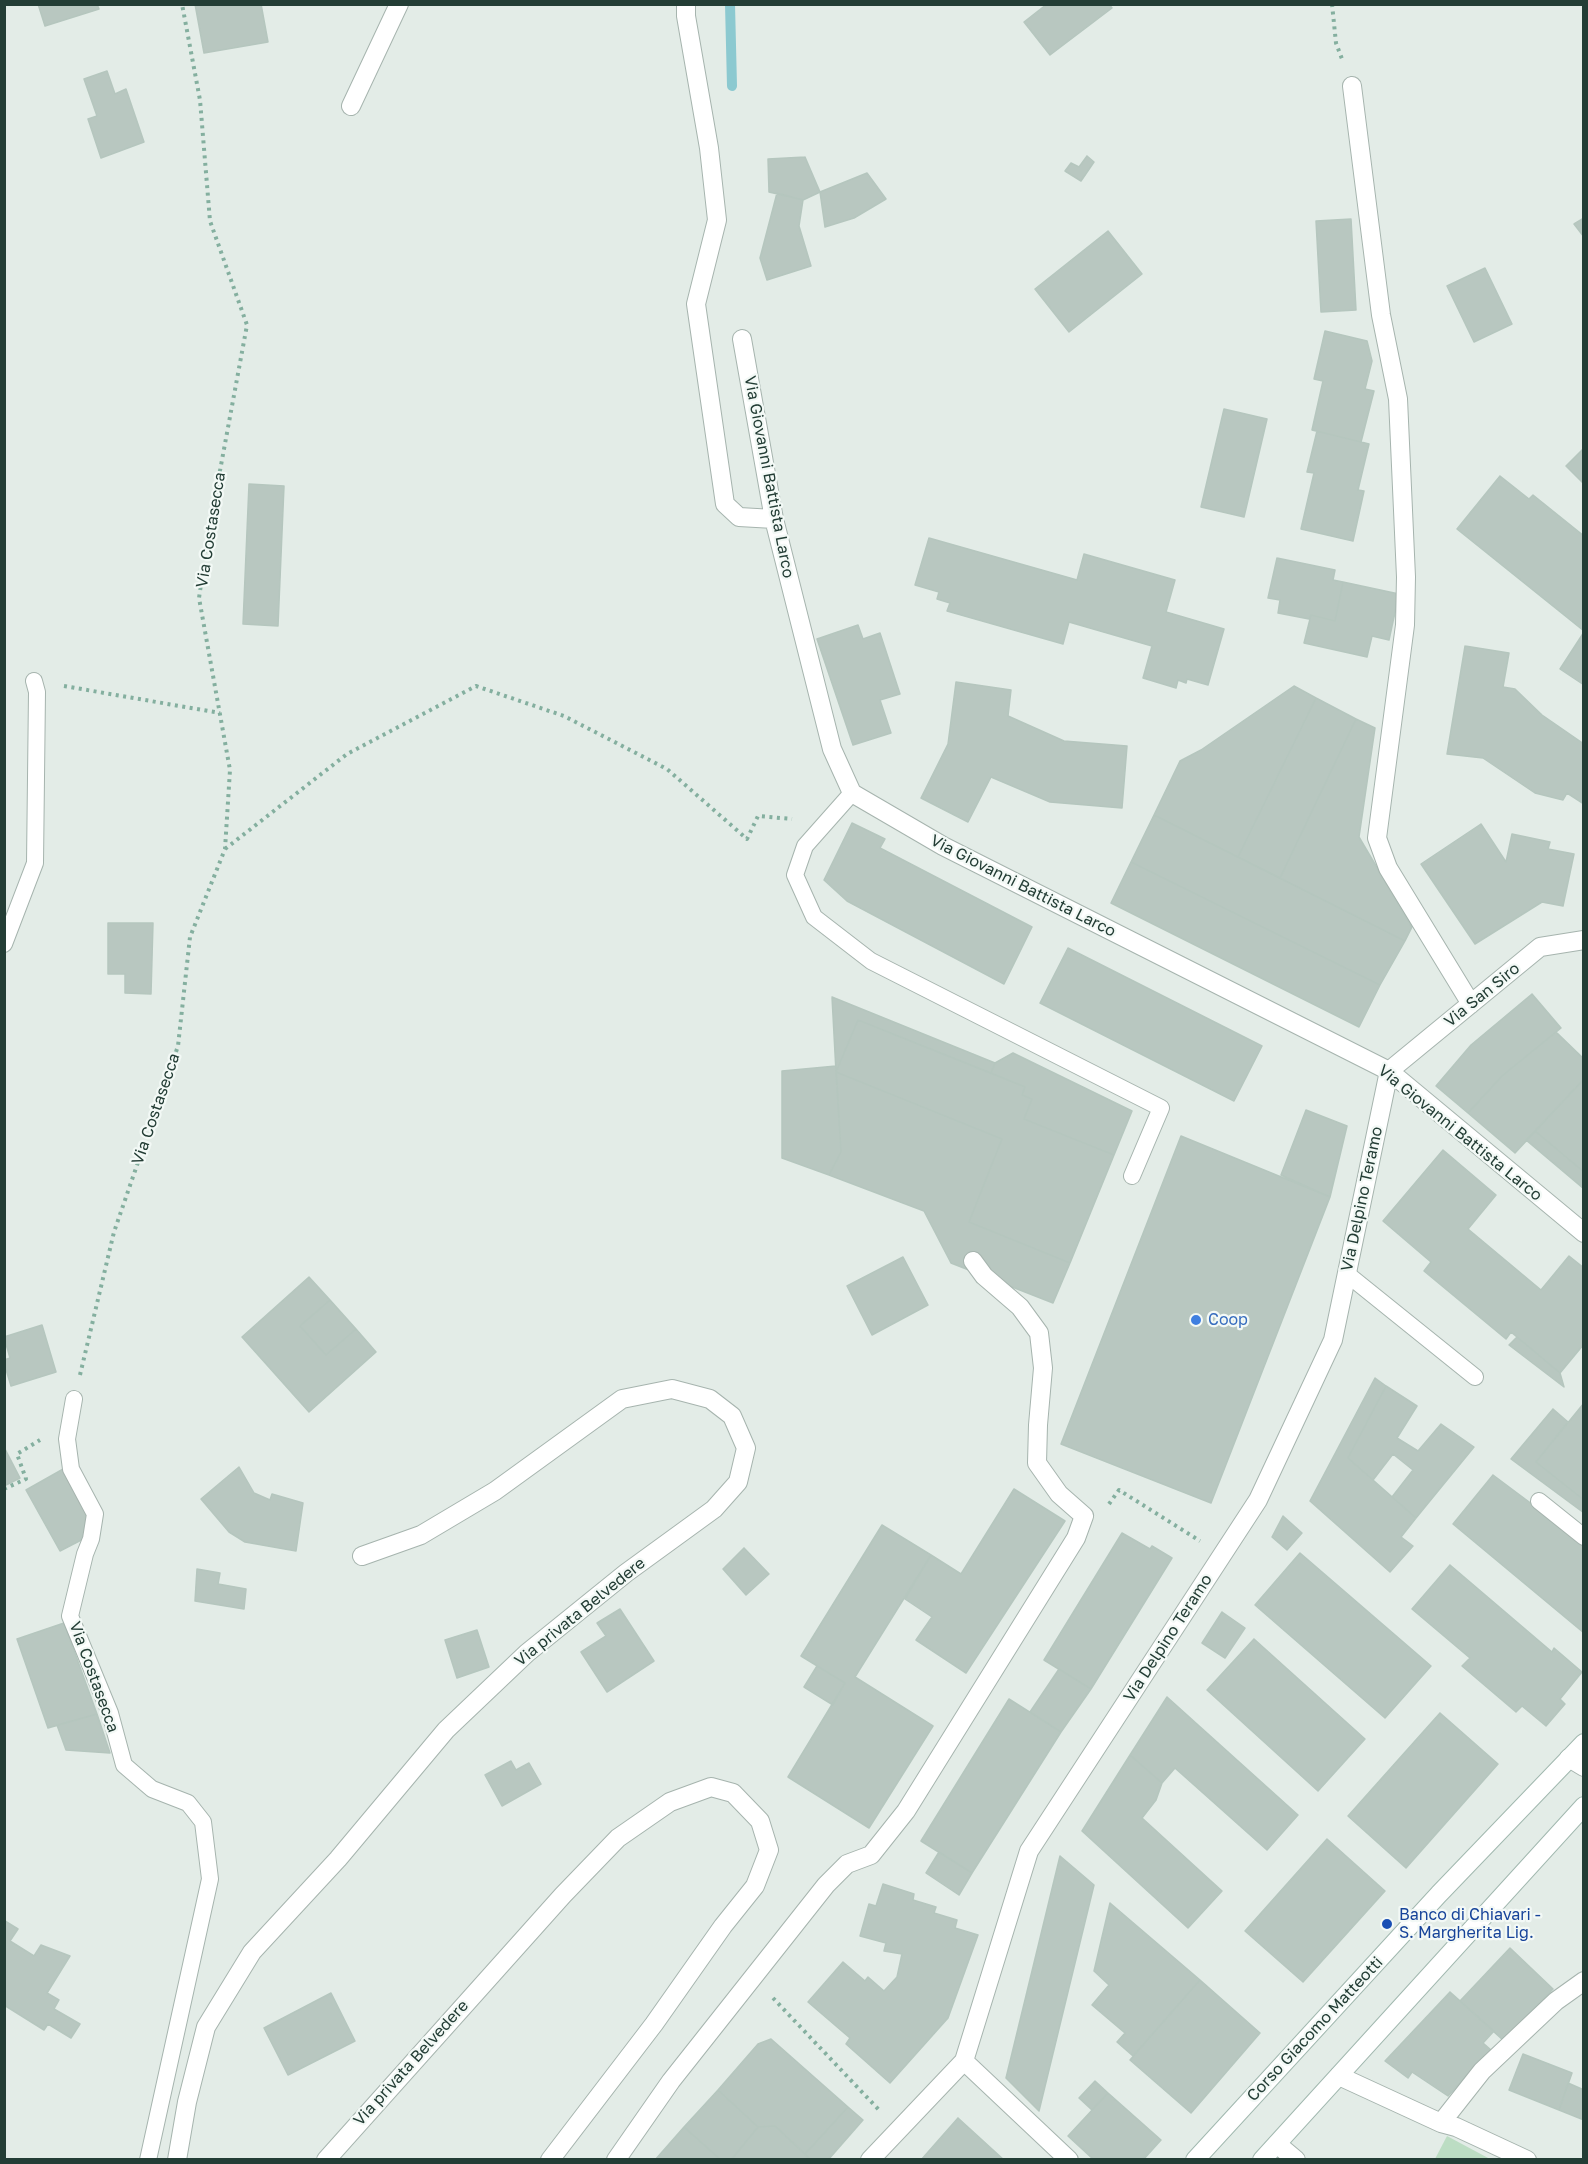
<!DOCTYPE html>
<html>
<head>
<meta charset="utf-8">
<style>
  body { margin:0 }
  #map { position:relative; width:1588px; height:2164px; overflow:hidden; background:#e3ece7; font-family:"Golos Text",sans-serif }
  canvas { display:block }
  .frame { position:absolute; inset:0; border:6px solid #233d35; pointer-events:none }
</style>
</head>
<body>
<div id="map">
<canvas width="1588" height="2164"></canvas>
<div class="frame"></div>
</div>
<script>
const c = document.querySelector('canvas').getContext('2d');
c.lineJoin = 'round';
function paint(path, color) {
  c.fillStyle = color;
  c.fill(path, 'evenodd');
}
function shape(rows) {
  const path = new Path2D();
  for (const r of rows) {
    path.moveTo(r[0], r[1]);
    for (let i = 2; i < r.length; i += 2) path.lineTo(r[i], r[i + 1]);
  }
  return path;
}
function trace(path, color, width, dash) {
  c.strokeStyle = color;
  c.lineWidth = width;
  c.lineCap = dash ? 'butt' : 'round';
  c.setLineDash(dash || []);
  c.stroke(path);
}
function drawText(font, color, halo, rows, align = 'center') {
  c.font = font + ' "Golos Text",sans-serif';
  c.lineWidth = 4.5;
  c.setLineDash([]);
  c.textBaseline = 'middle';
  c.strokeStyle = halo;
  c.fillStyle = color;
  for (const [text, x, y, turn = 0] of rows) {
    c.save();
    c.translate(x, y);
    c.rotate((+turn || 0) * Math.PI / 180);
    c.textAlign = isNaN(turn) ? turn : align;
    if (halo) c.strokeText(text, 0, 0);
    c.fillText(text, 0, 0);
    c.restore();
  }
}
paint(shape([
  [1447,2136,1490,2159,1435,2159]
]), '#bcddc3');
trace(shape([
  [730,4,732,86]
]), '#8cc9d0', 10);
const building = shape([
  [38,4,97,4,99,9,45,26,38,4],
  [195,4,261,4,268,42,204,53,195,4],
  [1047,4,1109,4,1112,8,1050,55,1024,22,1047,4],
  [107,71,115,94,126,89,144,142,101,158,88,119,97,116,84,79,107,71],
  [1087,156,1094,162,1081,181,1065,171,1071,163,1079,167,1087,156],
  [805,157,820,192,803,200,769,192,768,159,805,157],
  [867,173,886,199,854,218,825,227,820,192,867,173],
  [777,193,803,200,799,226,811,266,767,280,760,258,777,193],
  [1584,218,1584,237,1574,224,1584,218],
  [1351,219,1356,310,1321,312,1316,221,1351,219],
  [1108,231,1142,274,1069,332,1035,289,1108,231],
  [1485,268,1512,324,1474,342,1447,286,1485,268],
  [1325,331,1367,341,1372,361,1365,389,1374,391,1361,442,1312,430,1323,381,1314,379,1325,331],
  [1224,409,1267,419,1244,517,1201,507,1224,409],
  [1317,431,1369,444,1358,490,1364,491,1353,541,1301,529,1314,473,1307,472,1317,431],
  [1584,448,1584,484,1566,466,1584,448],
  [1500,476,1529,499,1533,495,1584,536,1584,631,1457,529,1500,476],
  [249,484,284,486,278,626,243,624,249,484],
  [929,538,1077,580,1084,554,1175,580,1166,612,1224,629,1208,685,1187,679,1186,683,1178,680,1176,688,1143,678,1152,646,1069,622,1063,644,947,611,950,603,937,599,939,592,915,585,929,538],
  [1277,558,1335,570,1333,580,1343,582,1335,621,1311,615,1309,619,1278,613,1280,600,1268,598,1277,558],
  [1343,582,1399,594,1389,640,1372,636,1367,657,1304,643,1311,615,1335,621,1343,582],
  [858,625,863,639,880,633,900,694,880,700,891,733,853,745,817,639,858,625],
  [1584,632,1584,685,1560,669,1584,632],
  [1465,646,1509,653,1503,687,1515,689,1542,715,1584,744,1584,804,1567,793,1563,800,1535,793,1483,758,1447,754,1465,646],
  [956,682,1011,690,1008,716,1064,741,1127,746,1122,808,1050,802,991,777,968,822,921,798,948,744,956,682],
  [1294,686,1316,698,1238,857,1154,815,1180,761,1201,750,1294,686],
  [1316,698,1356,719,1280,878,1238,857,1316,698],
  [1356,719,1375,728,1359,837,1412,927,1405,941,1280,878,1356,719],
  [1154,815,1405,941,1380,985,1131,862,1154,815],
  [852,823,885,839,880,848,1032,927,1004,984,847,901,824,880,852,823],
  [1481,824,1506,862,1512,834,1550,842,1548,849,1574,854,1563,906,1542,902,1475,944,1421,864,1481,824],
  [1131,862,1380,985,1359,1027,1111,903,1131,862],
  [108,923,153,923,151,994,125,993,125,974,108,974,108,923],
  [1068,948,1262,1046,1234,1101,1040,1003,1068,948],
  [1532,994,1561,1028,1502,1076,1468,1113,1436,1086,1471,1045,1532,994],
  [832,997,995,1063,991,1073,858,1020,836,1072,832,997],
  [858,1020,1025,1087,1022,1095,1032,1099,1024,1119,1114,1155,1070,1263,969,1222,1002,1139,836,1072,858,1020],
  [1556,1032,1584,1059,1584,1079,1515,1153,1468,1113,1502,1076,1556,1032],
  [1013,1053,1132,1111,1114,1155,1024,1119,1032,1099,1022,1095,1025,1087,991,1073,995,1063,1013,1053],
  [836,1066,841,1152,829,1175,782,1158,782,1071,836,1066],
  [836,1072,1002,1139,969,1222,1070,1263,1053,1303,951,1263,924,1211,829,1175,841,1152,836,1072],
  [1584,1079,1584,1172,1535,1131,1584,1079],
  [1306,1110,1347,1126,1330,1197,1281,1175,1306,1110],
  [1535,1131,1584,1172,1584,1189,1526,1140,1535,1131],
  [1181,1136,1330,1197,1211,1503,1061,1444,1181,1136],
  [1443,1150,1496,1195,1468,1229,1541,1290,1569,1256,1584,1268,1584,1344,1560,1373,1511,1332,1506,1339,1424,1271,1431,1262,1383,1221,1443,1150],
  [903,1257,928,1305,872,1335,847,1286,903,1257],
  [309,1277,330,1300,300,1326,326,1355,356,1329,376,1352,309,1412,242,1337,309,1277],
  [330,1300,356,1329,326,1355,300,1326,330,1300],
  [42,1325,56,1372,11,1386,4,1363,4,1360,10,1358,4,1337,42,1325],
  [1517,1337,1560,1373,1564,1387,1509,1345,1517,1337],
  [1375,1378,1386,1386,1348,1458,1416,1518,1401,1537,1413,1546,1390,1572,1310,1501,1375,1378],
  [1386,1386,1417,1406,1397,1438,1418,1451,1441,1424,1474,1447,1416,1518,1392,1497,1413,1470,1393,1454,1373,1480,1348,1458,1386,1386],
  [1584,1403,1584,1500,1536,1462,1584,1403],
  [1553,1409,1568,1422,1536,1462,1584,1500,1584,1513,1511,1459,1553,1409],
  [4,1447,20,1478,4,1486,4,1447],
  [239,1467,254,1493,270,1500,272,1494,303,1503,296,1551,245,1542,229,1532,201,1499,239,1467],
  [65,1468,91,1515,89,1536,60,1551,26,1490,65,1468],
  [1493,1475,1584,1543,1584,1633,1453,1524,1493,1475],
  [1014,1489,1065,1521,966,1673,916,1640,932,1617,905,1599,931,1555,961,1574,1014,1489],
  [1283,1516,1302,1533,1287,1550,1272,1537,1283,1516],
  [882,1525,931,1555,855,1677,933,1726,869,1828,788,1777,845,1683,801,1656,882,1525],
  [1122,1533,1150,1549,1152,1546,1172,1558,1091,1689,1044,1660,1122,1533],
  [744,1548,769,1574,746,1595,723,1569,744,1548],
  [1300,1553,1431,1666,1385,1718,1255,1605,1300,1553],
  [1450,1565,1552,1652,1554,1648,1582,1672,1560,1699,1565,1704,1546,1726,1522,1706,1516,1712,1462,1666,1470,1658,1412,1609,1450,1565],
  [197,1569,220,1573,218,1584,246,1589,244,1609,195,1601,197,1569],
  [620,1609,654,1661,607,1692,581,1652,606,1636,597,1623,620,1609],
  [1222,1612,1245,1628,1225,1658,1202,1643,1222,1612],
  [64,1623,97,1714,48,1728,17,1639,64,1623],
  [477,1630,489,1667,457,1678,445,1640,477,1630],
  [1254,1639,1365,1739,1318,1791,1207,1690,1254,1639],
  [817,1666,845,1683,833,1705,804,1687,817,1666],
  [1059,1669,1091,1689,1061,1732,1030,1712,1059,1669],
  [1167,1697,1298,1815,1267,1850,1175,1768,1162,1783,1130,1755,1167,1697],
  [1009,1699,1061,1732,972,1873,921,1841,1009,1699],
  [1440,1713,1498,1764,1406,1868,1348,1816,1440,1713],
  [97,1714,110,1753,66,1750,57,1725,97,1714],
  [1130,1755,1162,1783,1156,1800,1142,1818,1222,1891,1188,1928,1082,1831,1130,1755],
  [511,1761,516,1770,529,1763,541,1784,502,1806,485,1775,511,1761],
  [1327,1839,1385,1891,1303,1982,1245,1931,1327,1839],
  [939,1852,972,1873,959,1895,926,1873,939,1852],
  [1060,1856,1094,1885,1039,2111,1006,2078,1060,1856],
  [883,1884,914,1894,913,1900,936,1907,934,1913,957,1920,955,1928,978,1935,948,2018,890,2083,846,2044,850,2038,808,2002,843,1962,865,1981,868,1977,884,1991,897,1977,902,1954,884,1951,886,1943,860,1936,869,1904,876,1906,883,1884],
  [1110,1903,1200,1980,1133,2056,1117,2042,1125,2033,1092,2005,1109,1985,1094,1971,1110,1903],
  [5,1921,18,1929,10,1941,34,1956,41,1945,70,1956,47,1993,59,2000,54,2009,80,2024,71,2038,48,2024,44,2030,4,2005,5,1921],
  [1510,1948,1553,1989,1504,2041,1460,2001,1510,1948],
  [1200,1980,1260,2033,1191,2113,1130,2060,1200,1980],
  [1450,1992,1494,2031,1483,2043,1491,2050,1448,2096,1412,2072,1408,2078,1385,2061,1450,1992],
  [331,1993,355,2041,288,2075,264,2028,331,1993],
  [771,2039,848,2107,805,2154,775,2126,758,2127,718,2090,758,2044,771,2039],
  [1523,2054,1572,2073,1559,2110,1509,2090,1523,2054],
  [1095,2081,1108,2093,1092,2110,1079,2098,1095,2081],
  [1568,2083,1584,2090,1584,2120,1559,2110,1568,2083],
  [718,2090,758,2127,731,2160,721,2160,684,2127,718,2090],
  [1108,2093,1161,2140,1143,2160,1094,2160,1068,2136,1108,2093],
  [848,2107,863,2120,828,2160,811,2160,805,2154,848,2107],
  [958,2118,1004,2160,921,2160,958,2118],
  [775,2126,811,2160,731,2160,758,2127,775,2126],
  [684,2127,721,2160,655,2160,684,2127]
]);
paint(building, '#b8c7c0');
trace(building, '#b5c6be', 1.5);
const lane = shape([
  [852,793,805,846,795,875,814,917,871,961,1161,1108,1132,1176],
  [4,944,35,863,37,692,34,681],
  [1347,1274,1475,1377],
  [74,1399,67,1439,71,1469,95,1514,91,1539,85,1554,70,1616,110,1713,124,1765,152,1789,188,1803,203,1822,210,1879,148,2160],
  [1539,1501,1584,1537]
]);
const street = shape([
  [686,4,686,16,709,148,717,220,696,304,725,504,739,517,774,519],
  [1352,86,1381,315,1398,399,1406,577,1405,625,1377,838,1388,868,1471,1004],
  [351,106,399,4],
  [742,339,774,519,832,749,852,793,943,846,1389,1071,1584,1233],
  [1569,1758,1584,1767],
  [964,2061,1069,2160],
  [1339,2076,1441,2123,1456,2127,1527,2160],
  [1441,2123,1482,2071,1556,2001,1584,1981],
  [1277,2144,1296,2160],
  [177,2160,187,2102,206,2027,252,1952,338,1859,446,1730,527,1653,626,1573,714,1509,738,1482,746,1448,732,1416,710,1399,672,1389,622,1399,495,1491,421,1535,362,1556],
  [326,2160,563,1895,618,1838,670,1802,711,1787,733,1793,760,1821,769,1850,755,1886,723,1926,654,2024,550,2160],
  [616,2160,671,2081,826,1885,847,1864,871,1855,906,1811,1076,1538,1084,1516,1059,1494,1037,1463,1038,1425,1043,1368,1039,1333,1020,1307,984,1276,973,1261],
  [870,2160,964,2061,1029,1851,1258,1500,1333,1340,1389,1071,1540,947,1584,940]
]);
const secondary = shape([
  [1195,2160,1439,1894,1584,1743],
  [1262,2160,1584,1806]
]);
trace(lane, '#a6b4ae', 18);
trace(street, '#a6b4ae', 20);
trace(secondary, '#a1b8af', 20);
trace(shape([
  [1332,4,1336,43,1342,59],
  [64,686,220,713],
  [225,849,347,754,476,686,564,716,667,769,747,839,758,816,792,819],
  [80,1375,114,1232,178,1046,190,937,225,849,230,770,199,598,209,530,247,325,210,221,200,100,182,4],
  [4,1489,26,1479,17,1454,40,1440],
  [1109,1504,1119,1490,1200,1541],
  [773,1998,879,2110]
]), '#84af9f', 4, [3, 4.5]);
trace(lane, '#fff', 16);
trace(street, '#fff', 18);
trace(secondary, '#fff', 18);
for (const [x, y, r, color] of [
  [1196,1320,6,"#3f7fe0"],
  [1387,1924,6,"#1a4fb4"]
]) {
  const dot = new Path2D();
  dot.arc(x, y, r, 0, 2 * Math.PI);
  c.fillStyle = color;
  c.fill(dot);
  trace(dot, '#f3f9f6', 2);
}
drawText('16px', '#233d35', '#f3f9f6', [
  ["Via Giovanni Battista Larco",769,477,79],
  ["Via Costasecca",211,530,-81],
  ["Via Giovanni Battista Larco",1023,886,27],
  ["Via San Siro",1482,995,-39],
  ["Via Costasecca",156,1109,-71],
  ["Via Giovanni Battista Larco",1460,1133,39],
  ["Via Delpino Teramo",1362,1199,-78],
  ["Via privata Belvedere",580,1612,-39],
  ["Via Delpino Teramo",1168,1638,-57],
  ["Via Costasecca",94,1677,70],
  ["Corso Giacomo Matteotti",1315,2029,-47],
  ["Via privata Belvedere",411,2063,-48]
]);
drawText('16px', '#366cbe', '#f3f9f6', [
  ["Coop",1208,1320]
], 'left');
drawText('16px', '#164399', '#f3f9f6', [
  ["Banco di Chiavari -",1399,1915],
  ["S. Margherita Lig.",1399,1933]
], 'left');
</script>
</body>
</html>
